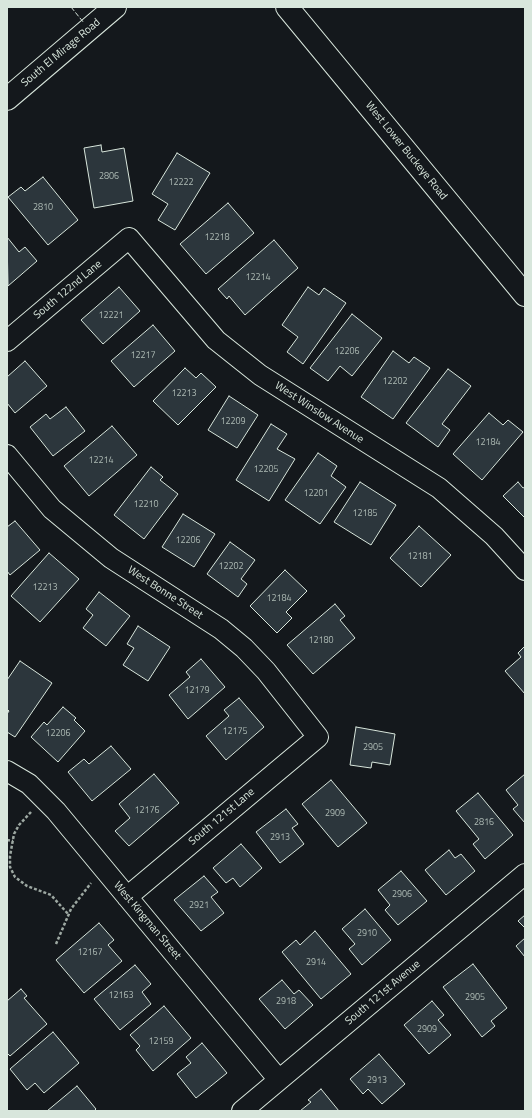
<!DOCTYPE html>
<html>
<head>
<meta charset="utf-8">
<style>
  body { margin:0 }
  #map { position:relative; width:532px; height:1118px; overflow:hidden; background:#14181c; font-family:"Titillium Web",sans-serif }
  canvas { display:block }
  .frame { position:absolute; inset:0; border:8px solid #d8e6dc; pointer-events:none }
</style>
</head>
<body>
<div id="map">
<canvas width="532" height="1118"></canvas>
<div class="frame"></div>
</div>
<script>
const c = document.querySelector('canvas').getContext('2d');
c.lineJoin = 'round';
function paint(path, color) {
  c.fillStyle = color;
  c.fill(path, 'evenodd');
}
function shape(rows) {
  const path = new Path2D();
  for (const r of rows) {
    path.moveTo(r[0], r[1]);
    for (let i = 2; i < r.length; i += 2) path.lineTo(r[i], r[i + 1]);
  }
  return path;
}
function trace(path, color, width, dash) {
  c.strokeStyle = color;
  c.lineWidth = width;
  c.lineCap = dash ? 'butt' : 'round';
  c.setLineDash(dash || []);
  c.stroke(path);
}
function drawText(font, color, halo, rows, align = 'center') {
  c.font = font + ' "Titillium Web",sans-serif';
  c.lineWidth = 3;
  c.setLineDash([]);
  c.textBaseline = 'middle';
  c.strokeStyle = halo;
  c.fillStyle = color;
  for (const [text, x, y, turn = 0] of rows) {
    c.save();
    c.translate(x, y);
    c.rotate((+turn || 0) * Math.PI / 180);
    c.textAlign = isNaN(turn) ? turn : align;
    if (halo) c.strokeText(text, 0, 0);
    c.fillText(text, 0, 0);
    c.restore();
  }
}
const building = shape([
  [101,145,102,152,124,148,133,201,94,208,84,148,101,145],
  [177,153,210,173,175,230,158,220,168,204,152,194,177,153],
  [43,177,78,220,48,245,8,197,21,187,25,191,43,177],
  [228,203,254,233,206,274,180,244,228,203],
  [7,237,19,252,25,247,37,261,8,286,7,237],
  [274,240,298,268,245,315,229,296,227,299,218,289,274,240],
  [119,287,140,311,103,344,81,320,119,287],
  [308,287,319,295,324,288,346,303,303,364,287,352,298,337,282,325,308,287],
  [352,314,382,338,352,376,340,366,328,381,310,368,352,314],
  [153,325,175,351,134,387,111,361,153,325],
  [393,351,409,363,414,357,430,368,393,419,361,397,393,351],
  [25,361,47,386,15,413,7,403,7,377,25,361],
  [185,368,196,378,201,373,216,387,178,425,153,401,185,368],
  [448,369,471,386,442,424,450,430,438,447,406,423,448,369],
  [229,396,258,415,237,448,208,430,229,396],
  [66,407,85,431,53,456,30,427,46,414,50,419,66,407],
  [489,413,503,425,508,420,523,432,482,480,453,454,489,413],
  [271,424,287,434,277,449,295,459,269,501,236,480,271,424],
  [112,426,137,455,89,496,64,466,112,426],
  [318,453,337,466,331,476,346,487,320,524,285,500,318,453],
  [151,467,163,477,160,480,178,494,144,539,114,515,151,467],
  [360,482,396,505,371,545,334,522,360,482],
  [518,482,523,488,525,487,525,518,503,496,518,482],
  [183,514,215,534,194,567,162,547,183,514],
  [15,521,40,550,10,575,7,571,7,527,15,521],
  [419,526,451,555,421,587,390,558,419,526],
  [230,542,255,560,241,579,247,584,238,597,207,574,230,542],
  [49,553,79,579,40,622,11,596,49,553],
  [285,570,307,591,286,612,292,618,277,633,250,606,285,570],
  [99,592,130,616,106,646,83,628,93,615,86,609,99,592],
  [335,604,345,616,340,620,355,638,313,674,287,645,335,604],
  [138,626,170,647,148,681,123,665,134,648,127,644,138,626],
  [525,646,525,694,505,671,521,657,518,653,525,646],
  [201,659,225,687,188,719,169,695,190,677,186,672,201,659],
  [20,661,52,683,15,737,7,732,7,714,9,711,7,709,7,680,20,661],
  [239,698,264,727,226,760,206,736,229,716,224,710,239,698],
  [63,707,76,718,74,720,85,731,58,762,31,737,44,722,47,725,63,707],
  [356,727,395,734,390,765,372,762,371,768,350,765,356,727],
  [111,746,131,769,92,801,68,772,84,759,89,764,111,746],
  [154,774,179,803,129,846,115,831,130,818,119,804,154,774],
  [525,774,525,823,513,809,518,805,506,790,525,774],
  [331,780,367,823,338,847,302,804,331,780],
  [478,793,513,835,485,859,473,844,479,839,456,811,478,793],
  [286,809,298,824,292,828,304,844,280,863,256,832,286,809],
  [241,844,262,868,240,887,233,878,226,883,213,868,241,844],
  [449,850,455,858,461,854,475,871,446,895,425,870,449,850],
  [401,871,427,901,398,925,385,910,390,905,378,890,401,871],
  [204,876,218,892,211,897,224,913,201,931,174,900,204,876],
  [365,909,391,940,362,965,349,949,355,944,342,929,365,909],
  [525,915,525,928,518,921,525,915],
  [99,923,114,940,108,945,122,961,84,993,56,960,99,923],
  [315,931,351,974,321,999,282,952,296,940,300,945,315,931],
  [525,938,525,957,516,946,525,938],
  [473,964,507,1008,491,1021,495,1026,482,1037,443,987,473,964],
  [135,965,151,984,142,992,151,1004,120,1030,94,999,135,965],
  [282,980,294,994,299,990,313,1005,285,1029,259,999,282,980],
  [21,989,27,996,24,998,47,1024,10,1056,7,1053,7,1001,21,989],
  [432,1001,444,1015,438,1020,451,1035,429,1054,404,1025,432,1001],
  [164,1006,191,1038,153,1071,136,1050,140,1046,130,1035,164,1006],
  [53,1032,79,1063,44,1093,35,1083,27,1090,10,1069,53,1032],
  [202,1043,227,1073,196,1098,177,1074,191,1063,186,1057,202,1043],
  [379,1054,405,1084,382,1104,368,1089,363,1094,350,1079,379,1054],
  [77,1086,96,1109,94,1111,47,1111,77,1086],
  [321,1089,339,1111,300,1111,311,1102,308,1100,321,1089]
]);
paint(building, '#2c363c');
trace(building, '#d8e6dc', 1);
const minor = shape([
  [7,341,129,238,216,340,260,375,439,488,494,536,525,570],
  [7,455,52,509,111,558,221,629,244,648,266,671,318,737,127,897],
  [7,771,29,784,56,811,279,1080],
  [242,1111,525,874]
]);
const major = shape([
  [287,7,525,295],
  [7,99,115,7]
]);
trace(minor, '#d8e6dc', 22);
trace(major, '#d8e6dc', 24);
trace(shape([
  [31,812,19,825,14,834,10,856,10,867,15,877,27,886,51,895,69,915],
  [7,840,13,841],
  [56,944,71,909,91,883]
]), '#9da8a2', 2.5, [3, 2]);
trace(minor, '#14181c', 20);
trace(major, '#14181c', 22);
trace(shape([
  [71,7,84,23]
]), '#d8e6dc', 1, [5, 2]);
drawText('9px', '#adbab4', null, [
  ["2806",109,177],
  ["12222",181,183],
  ["2810",43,208],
  ["12218",217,238],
  ["12214",258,278],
  ["12221",111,316],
  ["12206",347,352],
  ["12217",143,356],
  ["12202",395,382],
  ["12213",184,394],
  ["12209",233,422],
  ["12184",488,443],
  ["12214",101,461],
  ["12205",266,470],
  ["12201",316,494],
  ["12210",146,505],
  ["12185",365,514],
  ["12206",188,541],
  ["12181",420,557],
  ["12202",231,567],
  ["12213",45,588],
  ["12184",279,599],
  ["12180",321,641],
  ["12179",197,691],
  ["12175",235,732],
  ["12206",58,734],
  ["2905",373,748],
  ["12176",147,811],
  ["2909",335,814],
  ["2816",484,823],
  ["2913",280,838],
  ["2906",402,895],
  ["2921",199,906],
  ["2910",367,934],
  ["12167",90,953],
  ["2914",316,963],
  ["12163",121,996],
  ["2905",475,998],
  ["2918",286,1002],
  ["2909",427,1030],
  ["12159",161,1042],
  ["2913",377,1081]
]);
drawText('11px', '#d8e6dc', '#14181c', [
  ["South El Mirage Road",61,53,-40],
  ["West Lower Buckeye Road",406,151,51],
  ["South 122nd Lane",68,290,-40],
  ["West Winslow Avenue",319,413,33],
  ["West Bonne Street",165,593,33],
  ["South 121st Lane",222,817,-40],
  ["West Kingman Street",147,921,50],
  ["South 121st Avenue",383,993,-40]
]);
</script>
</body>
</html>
